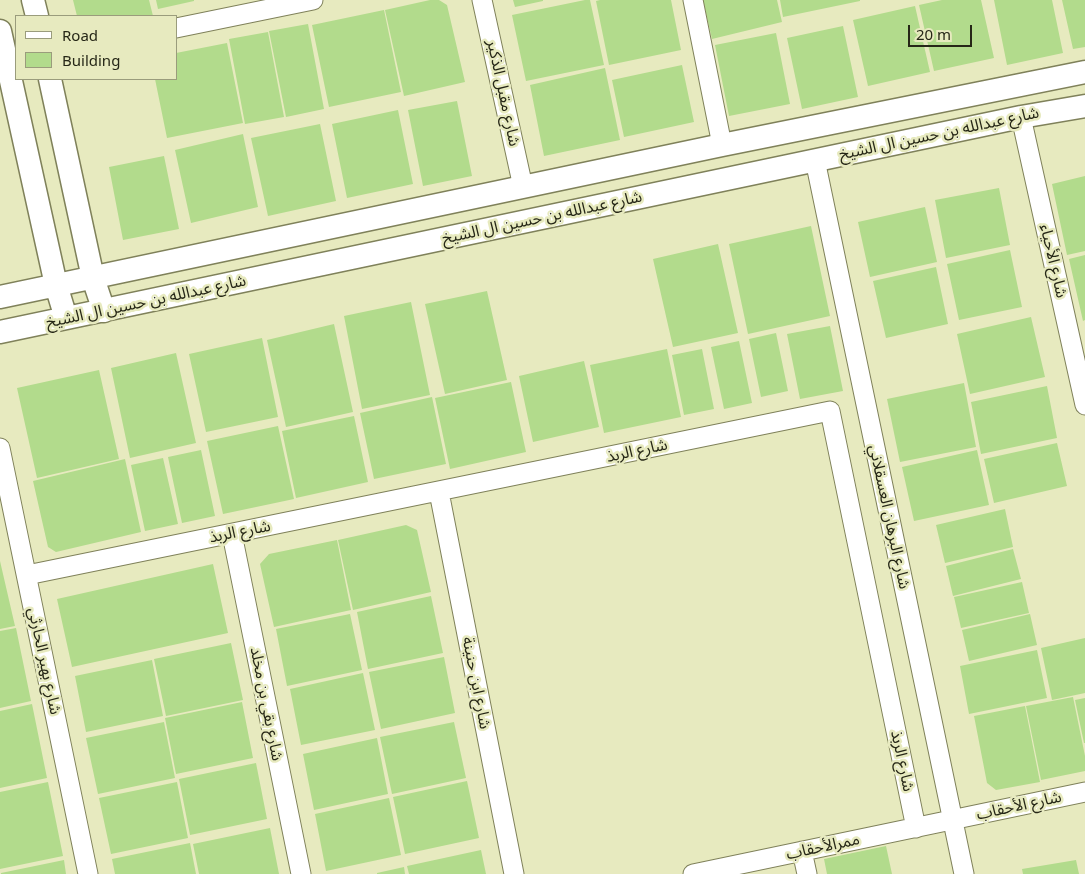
<!DOCTYPE html>
<html>
<head>
<meta charset="utf-8">
<style>
  body { margin:0 }
  #map { position:relative; width:1085px; height:874px; overflow:hidden; background:#e7eabf; font-family:"Noto Sans",sans-serif }
  canvas { display:block }
  .legend { position:absolute; left:15px; top:15px; width:162px; height:65px; box-sizing:border-box; background:#e7eabf; border:1px solid #9a9c7c; margin:0; padding:6px 9px; list-style:none; font-size:15px; color:#262717 }
  .legend li { display:flex; align-items:center; gap:10px; height:25px }
  .legend b { width:25px; border:1px solid #9a9c7c }
  .scale { position:absolute; left:908px; top:25px; width:64px; height:22px; box-sizing:border-box; border:2px solid #262717; border-top:0; padding-left:6px; font-size:15px; line-height:18px; white-space:nowrap; color:#262717; -webkit-text-stroke:4px #e7eabf; paint-order:stroke }
</style>
</head>
<body>
<div id="map">
<canvas width="1085" height="874"></canvas>
<ul class="legend">
<li><b style="height:6px;background:#fff"></b>Road</li>
<li><b style="height:14px;background:#b2db8c"></b>Building</li>
</ul>
<div class="scale">20 m</div>
</div>
<script>
const c = document.querySelector('canvas').getContext('2d');
c.lineJoin = 'round';
function paint(path, color) {
  c.fillStyle = color;
  c.fill(path, 'evenodd');
}
function shape(rows) {
  const path = new Path2D();
  for (const r of rows) {
    path.moveTo(r[0], r[1]);
    for (let i = 2; i < r.length; i += 2) path.lineTo(r[i], r[i + 1]);
  }
  return path;
}
function trace(path, color, width, dash) {
  c.strokeStyle = color;
  c.lineWidth = width;
  c.lineCap = dash ? 'butt' : 'round';
  c.setLineDash(dash || []);
  c.stroke(path);
}
function drawText(font, color, halo, rows, align = 'center') {
  c.font = font + ' "Noto Sans","Noto Sans Arabic",sans-serif';
  c.lineWidth = 5;
  c.setLineDash([]);
  c.textBaseline = 'middle';
  c.strokeStyle = halo;
  c.fillStyle = color;
  for (const [text, x, y, turn = 0] of rows) {
    c.save();
    c.translate(x, y);
    c.rotate((+turn || 0) * Math.PI / 180);
    c.textAlign = isNaN(turn) ? turn : align;
    if (halo) c.strokeText(text, 0, 0);
    c.fillText(text, 0, 0);
    c.restore();
  }
}
paint(shape([
  [73,0,149,0,153,16,77,16],
  [156,0,194,0,194,1,158,9],
  [430,0,439,0,447,5,465,82,404,96,385,10],
  [513,0,543,0,543,1,515,7],
  [585,0,590,0,604,65,526,81,512,15],
  [600,0,671,0,681,50,609,65,596,1],
  [703,0,777,0,782,22,712,39],
  [780,0,860,0,860,1,783,17],
  [942,0,981,0,994,58,934,71,919,5],
  [994,0,1052,0,1063,53,1007,65],
  [1062,0,1085,0,1085,47,1073,49],
  [915,6,930,72,868,86,853,20],
  [384,10,401,92,329,107,312,25],
  [308,24,324,109,286,117,269,31],
  [843,26,858,97,802,109,787,38],
  [268,32,284,117,245,124,229,39],
  [776,33,790,104,729,116,715,45],
  [227,43,243,123,167,138,155,79,176,79,176,53],
  [682,65,694,122,624,137,612,80],
  [605,68,620,140,544,156,530,85],
  [457,101,472,176,423,186,408,110],
  [398,110,413,184,347,198,332,124],
  [320,124,336,201,268,216,251,138],
  [243,134,258,207,191,223,175,150],
  [164,156,179,229,123,240,109,167],
  [1085,176,1085,251,1067,255,1052,184],
  [999,188,1010,245,946,258,935,200],
  [925,207,937,262,870,277,858,222],
  [811,226,830,316,748,334,729,244],
  [718,244,738,333,673,347,653,259],
  [1010,250,1022,307,959,320,947,264],
  [1085,255,1085,320,1083,321,1069,259],
  [936,267,948,324,886,338,873,281],
  [487,291,507,380,445,394,425,304],
  [411,302,430,395,362,409,344,316],
  [1031,317,1045,377,970,394,957,334],
  [334,324,353,412,286,427,267,340],
  [830,326,843,391,800,399,787,334],
  [776,333,788,391,761,397,749,339],
  [262,338,278,417,206,432,189,354],
  [739,341,752,403,724,409,711,347],
  [667,349,681,417,604,433,590,365],
  [702,349,714,409,684,415,672,355],
  [176,353,196,443,130,458,111,368],
  [584,361,599,427,533,442,519,376],
  [99,370,119,459,37,478,17,388],
  [511,382,526,452,450,469,435,398],
  [964,383,976,447,900,462,887,399],
  [1047,386,1057,438,981,454,971,402],
  [432,397,446,464,374,479,360,413],
  [354,416,368,482,296,498,282,431],
  [278,426,294,499,223,514,207,441],
  [1057,443,1067,486,994,503,984,459],
  [201,450,215,516,182,523,168,457],
  [977,450,989,505,914,521,902,467],
  [163,458,178,524,145,531,131,465],
  [125,459,141,532,56,552,48,547,33,481],
  [1005,509,1013,547,945,563,936,525],
  [406,525,417,530,431,592,353,610,338,540],
  [337,540,351,610,274,627,260,564,269,554],
  [1013,549,1021,579,953,596,946,566],
  [0,561,15,626,0,629],
  [213,564,228,633,72,667,57,599],
  [1022,582,1029,613,961,628,954,597],
  [431,596,443,653,368,669,357,612],
  [350,614,362,670,287,686,276,629],
  [1030,614,1037,645,969,661,962,630],
  [16,628,31,701,0,708,0,631],
  [1085,638,1085,693,1052,700,1041,648],
  [231,643,243,700,166,716,154,659],
  [1037,650,1047,698,969,714,960,666],
  [444,657,455,713,381,729,369,672],
  [152,660,163,716,86,732,75,676],
  [363,673,375,730,301,745,290,689],
  [1073,697,1085,756,1085,771,1041,780,1026,706],
  [1085,698,1085,743,1084,743,1075,700],
  [242,702,253,758,176,774,165,718],
  [32,704,47,778,0,788,0,711],
  [1025,706,1040,782,996,790,987,783,974,716],
  [164,722,175,778,98,794,86,738],
  [454,722,466,778,392,794,380,737],
  [377,738,388,794,314,810,303,754],
  [256,763,267,819,190,835,179,779],
  [467,781,479,838,405,854,393,797],
  [48,782,63,856,0,869,0,792],
  [177,782,188,838,111,854,99,798],
  [389,798,401,855,326,871,315,814],
  [270,828,279,874,199,874,193,844],
  [190,843,196,874,115,874,112,859],
  [886,846,892,874,827,874,824,859],
  [481,850,486,874,409,874,407,866],
  [64,860,66,874,1,874,1,873],
  [1076,860,1079,874,1023,874,1022,869],
  [404,867,405,874,377,874,377,873]
]), '#b2db8c');
const minor = shape([
  [482,0,523,187],
  [693,0,722,145],
  [176,28,313,0],
  [1021,117,1085,405],
  [815,160,964,874],
  [0,448,88,874],
  [439,492,514,874],
  [232,534,301,874],
  [27,575,830,411,916,828],
  [802,851,807,874],
  [693,874,1085,792]
]);
const tertiary = shape([
  [33,0,37,16],
  [0,31,56,285,66,318],
  [50,79,93,278,104,311],
  [0,297,722,145,1085,72],
  [0,332,1021,117,1085,106]
]);
trace(minor, '#7f815a', 21);
trace(tertiary, '#7f815a', 25);
trace(minor, '#fff', 19);
trace(tertiary, '#fff', 22);
drawText('16px', '#262717', '#e7eabf', [
  ["شارع مقبل الذكير",503,93,78],
  ["شارع عبدالله بن حسين ال الشيخ",939,134,-12],
  ["شارع عبدالله بن حسين ال الشيخ",542,218,-12],
  ["شارع الأحياء",1053,261,77],
  ["شارع عبدالله بن حسين ال الشيخ",146,302,-12],
  ["شارع الربذ",637,451,-12],
  ["شارع البرهان العسقلاني",889,517,78],
  ["شارع الربذ",240,532,-11],
  ["شارع بهير الحارثي",44,661,78],
  ["شارع ابن حنينة",476,683,79],
  ["شارع بقي بن مخلد",266,704,79],
  ["شارع الربذ",902,761,78],
  ["شارع الأحقاب",1019,806,-12],
  ["ممرالأحقاب",823,847,-12]
]);
</script>
</body>
</html>
